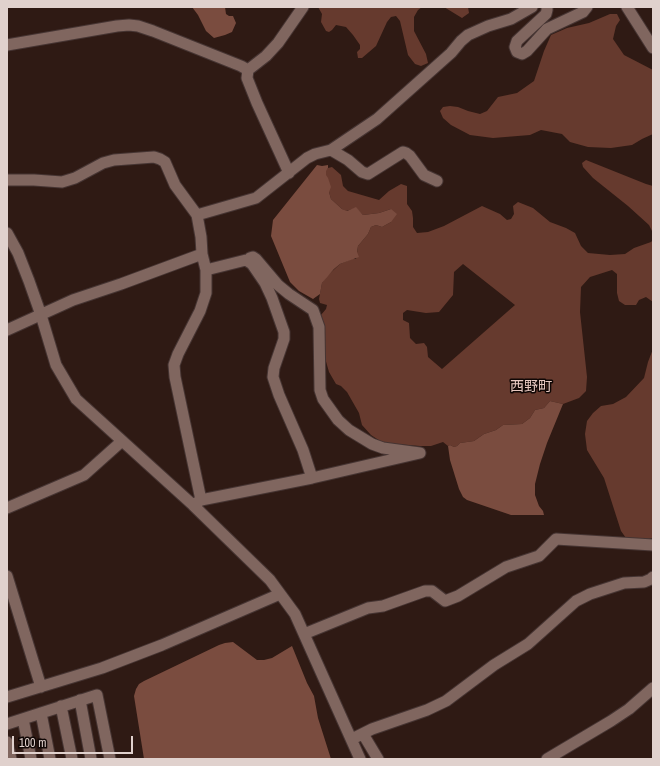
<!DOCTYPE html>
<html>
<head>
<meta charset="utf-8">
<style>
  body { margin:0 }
  #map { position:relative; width:660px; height:766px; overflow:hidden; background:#2f1a14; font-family:"Archivo Narrow",sans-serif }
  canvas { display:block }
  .frame { position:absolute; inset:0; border:8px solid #e0d1cd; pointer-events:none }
  .scale { position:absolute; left:12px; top:736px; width:121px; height:18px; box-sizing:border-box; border:2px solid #e0d1cd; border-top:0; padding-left:5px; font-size:12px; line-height:14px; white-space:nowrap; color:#e0d1cd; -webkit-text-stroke:3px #100705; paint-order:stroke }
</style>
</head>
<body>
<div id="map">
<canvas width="660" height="766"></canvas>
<div class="frame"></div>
<div class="scale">100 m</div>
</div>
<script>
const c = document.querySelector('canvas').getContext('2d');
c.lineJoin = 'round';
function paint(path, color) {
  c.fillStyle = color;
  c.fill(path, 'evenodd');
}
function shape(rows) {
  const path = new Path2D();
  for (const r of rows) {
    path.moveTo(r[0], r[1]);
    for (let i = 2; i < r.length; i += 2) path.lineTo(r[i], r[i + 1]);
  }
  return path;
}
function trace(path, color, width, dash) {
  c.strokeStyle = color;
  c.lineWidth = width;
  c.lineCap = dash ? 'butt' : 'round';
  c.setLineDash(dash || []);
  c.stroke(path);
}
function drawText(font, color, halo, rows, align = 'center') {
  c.font = font + ' "Archivo Narrow","Noto Sans JP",sans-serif';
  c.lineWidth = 3;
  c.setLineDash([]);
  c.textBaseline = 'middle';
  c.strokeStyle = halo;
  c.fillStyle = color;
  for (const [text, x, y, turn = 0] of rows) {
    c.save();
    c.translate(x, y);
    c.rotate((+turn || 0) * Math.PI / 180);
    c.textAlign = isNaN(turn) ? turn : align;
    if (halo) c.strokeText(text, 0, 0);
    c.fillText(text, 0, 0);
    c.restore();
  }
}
paint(shape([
  [318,7,422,7,418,10,414,17,414,31,426,54,428,63,421,66,415,64,408,55,400,21,396,16,391,17,387,22,376,46,362,58,358,58,357,52,360,49,360,45,353,35,346,27,336,25,332,30,329,32,326,31,321,22,322,14],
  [444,7,468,7,469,13,462,18],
  [610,14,617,14,620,20,616,26,613,39,624,55,653,70,653,134,642,139,632,145,611,148,588,147,570,142,562,134,541,130,530,135,493,138,470,135,451,125,443,118,440,111,443,107,450,106,458,107,468,111,480,114,487,111,498,97,517,93,534,81,544,51,551,35,567,28,589,23],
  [586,160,646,184,653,186,653,233,649,225,628,206,593,178,583,167,582,163],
  [332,167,341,175,343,186,348,191,379,200,389,191,401,184,407,186,407,204,412,211,413,218,413,227,417,233,428,232,444,226,482,206,500,214,507,220,511,219,514,214,513,206,518,202,533,208,550,222,566,228,575,233,581,246,588,253,610,255,625,254,634,248,651,242,653,240,653,302,646,297,639,300,636,305,625,305,619,301,617,293,617,274,612,270,590,277,581,287,580,312,587,377,586,391,579,398,563,404,550,401,544,408,535,410,530,418,522,424,503,425,496,430,484,434,474,441,460,443,457,446,454,447,450,445,448,446,443,442,431,446,420,446,383,443,371,435,362,425,359,413,347,392,341,386,336,384,329,372,325,358,321,315,326,309,327,305,320,303,319,299,322,283,326,277,340,264,352,259,356,259,358,246,368,234,371,227,376,225,382,227,391,222,391,209,379,213,363,215,356,208,346,211,342,209,331,199,329,192,325,171,328,168],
  [463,264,515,305,442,369,428,357,427,347,424,343,416,344,410,338,409,323,403,320,403,313,407,310,426,313,439,312,453,295,454,272],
  [653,349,653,538,649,539,639,539,626,538,621,531,604,478,587,450,585,434,587,421,593,413,601,406,613,404,626,397,644,378,648,362]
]), '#663a2e');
paint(shape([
  [192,7,225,7,226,14,229,16,233,16,236,23,232,32,225,35,214,38,206,31,198,15],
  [317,165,322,166,328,165,328,168,326,171,326,175,328,178,331,187,329,192,331,199,342,209,347,211,356,207,363,215,379,213,391,209,397,214,391,222,382,227,376,225,371,227,368,234,358,246,357,252,359,257,340,264,334,269,322,283,320,294,313,299,299,291,290,282,271,236,273,220],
  [550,401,563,404,547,443,540,464,535,484,535,495,539,506,543,511,544,515,511,515,467,500,463,497,459,489,450,460,448,446,450,445,454,447,457,446,460,443,474,441,484,434,496,430,503,425,522,424,530,418,535,410,544,408],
  [233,642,257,660,264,660,272,658,292,646,307,683,314,696,318,718,331,759,144,759,134,696,136,689,139,684,144,681,219,645,225,643]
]), '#7a4c3f');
const minor = shape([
  [547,7,547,10,546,14,517,41,515,47,517,52,522,54,527,51,547,29,583,12,587,7],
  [627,7,653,48],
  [7,45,117,26,129,25,138,26,153,31,241,66,248,70],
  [331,150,348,160,362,172,368,174,395,157,403,152,406,153,410,156,424,175,437,181],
  [289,173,257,103,247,78,248,70,266,56,278,43,303,7],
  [7,180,34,180,62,182,75,178,103,163,114,160,154,157,160,159,165,162,175,185,197,215,201,237,202,254,206,270,206,293,200,311,178,354,174,365,175,377,201,500],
  [197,215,256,198,307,158,315,154,331,150,377,119,451,53,461,41,468,35,488,26,511,19,532,7],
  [7,233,18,253,29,281,41,315,56,365,76,399,193,505,270,580,295,614,360,759],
  [206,270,246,260,252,264,265,283,272,298,284,332,284,339,274,368,273,377,279,395,303,450,312,478],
  [7,330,73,300,121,284,202,254],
  [193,505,201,500,312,478,420,453,383,448,372,444,349,430,338,420,323,399,320,390,319,327,313,310,289,294,278,285,256,259,253,257,250,258,248,261],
  [7,508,84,475,122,441],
  [7,576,41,687],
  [304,634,368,608,383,606,425,591,432,591,445,601,458,596,506,567,539,556,556,539,653,545],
  [7,697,102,668,162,645,280,594],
  [80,700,91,759],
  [61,706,72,759],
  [41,713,50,759],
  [23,719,31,759],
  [7,724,97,695,110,759],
  [363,734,378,759],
  [352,739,372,729,427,710,446,701,494,665,528,644,576,601,590,594,624,583,644,582,651,579,653,577],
  [7,742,11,759],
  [547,759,611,721,629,709,653,688]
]);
trace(minor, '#463533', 13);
trace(minor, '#80665f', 11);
drawText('14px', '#e7c9c1', '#100705', [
  ["西野町",531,387]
]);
</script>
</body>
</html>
